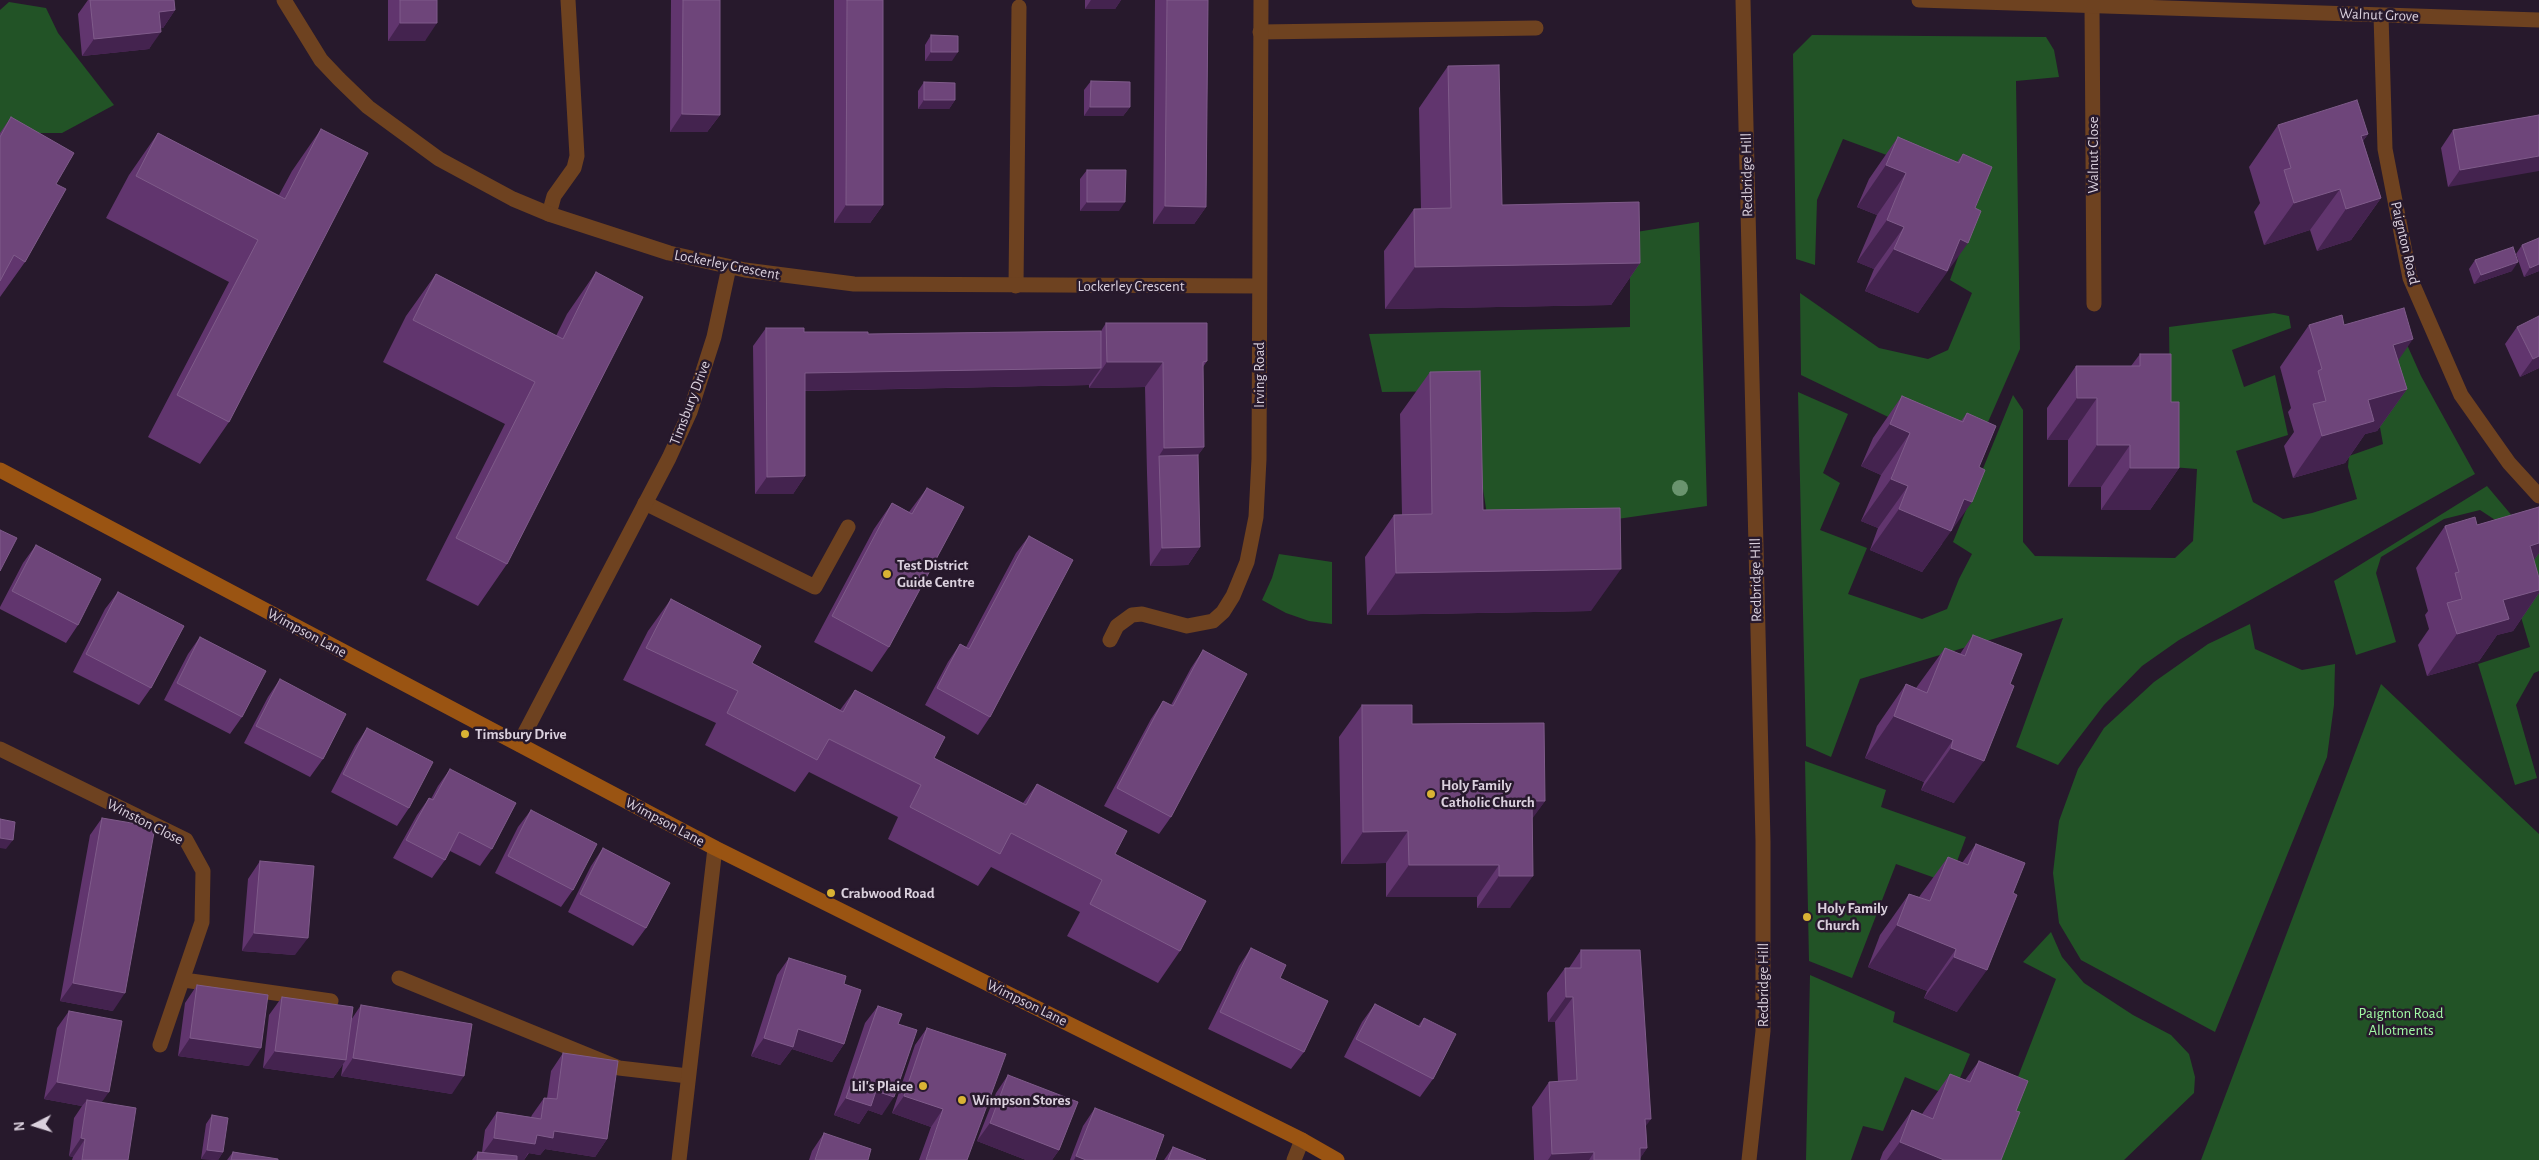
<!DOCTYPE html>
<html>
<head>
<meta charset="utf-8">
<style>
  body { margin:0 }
  #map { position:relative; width:2539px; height:1160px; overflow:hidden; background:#27192c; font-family:"Alegreya Sans",sans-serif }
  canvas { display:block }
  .north { position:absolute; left:10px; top:1100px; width:50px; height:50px; -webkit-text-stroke:4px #27192c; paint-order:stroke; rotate:265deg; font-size:14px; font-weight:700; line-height:20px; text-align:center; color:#dad0dd }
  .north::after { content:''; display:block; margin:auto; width:18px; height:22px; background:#dad0dd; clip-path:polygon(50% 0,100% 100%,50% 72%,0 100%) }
</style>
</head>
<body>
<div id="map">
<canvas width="2539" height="1160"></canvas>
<div class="north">N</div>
</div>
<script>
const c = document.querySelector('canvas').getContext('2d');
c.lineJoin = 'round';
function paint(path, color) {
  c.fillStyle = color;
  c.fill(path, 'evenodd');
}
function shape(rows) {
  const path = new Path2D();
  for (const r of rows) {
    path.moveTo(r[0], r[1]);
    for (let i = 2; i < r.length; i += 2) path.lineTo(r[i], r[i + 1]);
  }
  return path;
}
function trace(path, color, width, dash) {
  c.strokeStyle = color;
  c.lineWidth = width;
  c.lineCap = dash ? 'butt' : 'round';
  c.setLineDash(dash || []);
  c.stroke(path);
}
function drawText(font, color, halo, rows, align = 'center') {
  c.font = font + ' "Alegreya Sans",sans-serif';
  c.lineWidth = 5;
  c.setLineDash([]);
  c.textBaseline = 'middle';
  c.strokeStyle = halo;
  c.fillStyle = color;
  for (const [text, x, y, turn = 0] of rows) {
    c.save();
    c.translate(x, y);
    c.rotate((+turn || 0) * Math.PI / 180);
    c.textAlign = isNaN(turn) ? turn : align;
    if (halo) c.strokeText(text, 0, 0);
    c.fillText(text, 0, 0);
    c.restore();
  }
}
paint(shape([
  [9,2,46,8,58,33,114,105,62,133,5,133,0,139,0,10],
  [1812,35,2046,37,2054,50,2059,77,2016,81,2020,349,1978,445,1909,427,1801,375,1800,293,1879,348,1928,359,1948,350,1972,293,1950,280,1982,190,1843,139,1817,200,1815,265,1796,259,1793,54],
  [1699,222,1707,506,1500,536,1487,515,1468,391,1382,392,1369,334,1630,327,1630,233],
  [2274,313,2289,316,2291,328,2232,350,2244,387,2275,375,2288,435,2236,451,2253,502,2283,519,2312,513,2357,499,2348,467,2349,456,2383,444,2374,394,2396,320,2421,376,2475,474,2179,640,2142,666,2104,705,2058,765,2016,747,2063,618,1860,679,1831,757,1806,746,1798,392,1848,414,1823,473,1840,483,1820,530,1867,548,1848,594,1922,619,1947,609,1959,579,1972,554,1953,542,2013,395,2023,410,2023,542,2035,556,2175,558,2193,541,2197,469,2171,467,2169,327],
  [2487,486,2539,548,2539,671,2534,673,2516,705,2537,778,2515,785,2478,664,2530,647,2515,597,2525,561,2518,535,2480,510,2444,519,2381,557,2376,573,2396,642,2356,655,2334,581],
  [1279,554,1332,562,1332,624,1309,621,1286,613,1262,600,1272,578],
  [2250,624,2255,649,2302,670,2335,664,2334,705,2327,757,2215,1032,2081,960,2059,923,2053,873,2059,821,2078,769,2104,728,2154,682,2208,644],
  [2381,684,2539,834,2539,1160,2201,1160],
  [1805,761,1886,790,1881,807,1966,837,1949,883,1896,864,1852,978,1809,961],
  [2051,932,2062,957,2084,983,2133,1015,2171,1035,2189,1054,2195,1077,2194,1093,2124,1160,1995,1160,2005,1110,2056,979,2023,962],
  [1810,975,1895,1012,1893,1022,1970,1054,1952,1097,1905,1077,1883,1131,1863,1126,1851,1160,1806,1160]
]), '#225326');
trace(shape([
  [2092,6,2094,304],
  [1260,32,1536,28],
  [549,214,554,196,574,168,577,156,568,0],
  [1016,286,1019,7],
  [645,503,815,587,848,527],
  [399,978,619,1068,688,1076]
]), '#6e4220', 15);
trace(shape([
  [284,0,321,60,339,79,368,107,439,159,513,199,549,214,669,253,745,270,854,284,1259,286],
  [1743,0,1763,841,1763,1031,1749,1160],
  [1919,0,2539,20],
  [2381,15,2385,149,2410,278,2461,395,2509,463,2539,496],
  [1110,640,1117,626,1132,615,1142,614,1187,626,1213,621,1223,612,1233,596,1247,562,1256,517,1259,459,1261,0],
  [519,744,669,458,690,412,714,337,729,267],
  [0,749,186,840,203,871,202,922,160,1045],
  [184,980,331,1001],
  [679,1160,715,848],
  [1294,1160,1302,1140]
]), '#6e4220', 15);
trace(shape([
  [0,470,715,848,1302,1140,1337,1160]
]), '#9a5412', 15);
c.fillStyle = '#6a946e';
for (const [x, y] of [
  [1680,488]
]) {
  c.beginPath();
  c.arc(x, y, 8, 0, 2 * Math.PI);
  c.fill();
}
paint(shape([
  [88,0,174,0,175,10,163,28,161,28,149,49,82,56,78,14],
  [388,0,437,0,425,41,388,41],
  [671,0,720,0,720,115,707,132,670,132],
  [834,0,883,0,883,205,870,223,834,223],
  [1085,0,1121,0,1115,9,1085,9],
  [1155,0,1208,0,1206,207,1194,224,1153,224],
  [931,35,952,61,925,61,925,45],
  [1448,66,1502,205,1640,263,1611,305,1385,309,1384,251,1414,209,1421,209,1419,108],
  [1091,81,1130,107,1123,116,1084,116,1084,90],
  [924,82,955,100,949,109,918,109,918,91],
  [2539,115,2448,187,2441,148,2453,130],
  [11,117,56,184,25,262,0,297,0,133],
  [2278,125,2368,134,2363,141,2381,198,2351,240,2317,251,2310,230,2264,245,2254,212,2260,203,2249,167],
  [321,129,229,422,200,464,148,437,229,282,106,218,129,175,158,133,279,195,292,171],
  [1898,137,1957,162,1963,154,1938,284,1918,313,1865,291,1874,269,1857,262,1877,215,1857,207,1869,179],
  [1087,170,1119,211,1080,211,1080,179],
  [2539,238,2539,271,2524,277,2516,254,2522,245],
  [2475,260,2512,271,2474,284,2469,269],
  [596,272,507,564,478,606,426,580,505,424,383,362,406,316,436,274,556,336,567,314],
  [1106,323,1207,361,1203,367,1204,447,1198,455,1200,547,1188,565,1150,566,1147,473,1145,387,1089,388,1089,385,805,391,805,476,793,494,755,494,753,346,766,328,804,332,868,334,1101,331],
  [2309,325,2344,325,2398,360,2407,389,2377,431,2365,434,2345,463,2293,478,2284,446,2294,432,2288,412,2291,408,2280,367],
  [2517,327,2539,368,2520,377,2505,344],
  [2140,354,2171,402,2179,468,2150,510,2101,510,2101,487,2068,487,2068,440,2047,440,2047,408,2076,366,2131,366],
  [1430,372,1483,510,1591,611,1367,615,1365,557,1394,515,1402,515,1400,414],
  [1902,396,1961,421,1967,413,1942,544,1922,572,1870,550,1878,528,1861,521,1881,475,1861,466,1873,438],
  [927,488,889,647,872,672,814,642,874,529,892,503,909,512],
  [2539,507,2539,553,2534,560,2539,593,2513,631,2497,635,2479,661,2427,676,2418,645,2429,629,2425,615,2428,611,2416,568,2445,526,2477,525],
  [1029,536,990,717,978,735,925,705,948,662,960,644,966,647,1016,553],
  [36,545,78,625,66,643,0,609,0,607,23,563],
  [118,592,151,688,139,705,73,672,105,609],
  [671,599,752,663,840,710,855,690,934,758,1023,803,1037,784,1115,854,1180,951,1158,983,1067,936,1080,912,991,867,978,886,888,839,898,817,809,772,795,792,705,745,716,723,623,680,648,631],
  [1973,635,1954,803,1921,790,1924,782,1865,758,1877,726,1906,684,1916,688,1945,648,1960,654],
  [200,637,242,717,230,734,164,700,188,654],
  [1203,650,1171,817,1159,834,1104,806,1151,719,1163,701,1171,705,1191,668],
  [280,679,323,759,310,777,244,743,268,697],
  [1362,705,1412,724,1545,801,1532,818,1510,908,1477,908,1477,897,1386,897,1386,863,1341,864,1339,737],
  [367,728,409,808,397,826,331,792,355,746],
  [450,769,492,849,480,866,450,851,445,860,432,878,393,858,417,815,429,798,431,799,438,786],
  [531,810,573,890,561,907,495,873,518,827],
  [102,818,113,1011,60,1001,90,835],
  [1976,844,1957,1012,1924,998,1927,991,1868,967,1880,935,1909,894,1919,897,1948,857,1962,863],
  [603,848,646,928,633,946,568,912,591,866],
  [260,861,295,955,242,951,248,879],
  [1251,948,1280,978,1304,1052,1291,1069,1208,1029,1239,966],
  [1581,950,1646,1126,1647,1148,1640,1158,1640,1160,1534,1160,1532,1107,1549,1082,1558,1082,1555,1022,1548,1022,1547,993,1565,968,1569,968],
  [789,958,844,984,844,1044,832,1062,792,1049,780,1065,751,1056,777,975],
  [197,985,249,1066,178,1056,185,1003],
  [282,997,351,1020,361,1005,452,1094,341,1076,343,1064,333,1078,263,1068,269,1015],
  [1375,1004,1418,1026,1424,1018,1433,1079,1420,1097,1344,1057,1362,1022],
  [878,1006,898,1024,882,1115,868,1110,859,1124,834,1115,865,1023],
  [69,1011,102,1102,128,1160,72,1160,73,1157,69,1156,74,1118,82,1106,44,1099,57,1028],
  [927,1028,967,1160,919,1160,931,1127,892,1113,915,1045],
  [563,1053,607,1139,595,1157,545,1149,540,1155,529,1153,524,1160,472,1160,478,1152,482,1152,485,1130,497,1112,531,1117,532,1115,544,1098,547,1098,551,1071],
  [1979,1061,2016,1111,2001,1160,1880,1160,1883,1152,1912,1110,1922,1114,1950,1074,1965,1080],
  [1008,1075,1059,1150,1052,1160,1026,1160,977,1141,996,1093],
  [1095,1108,1155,1160,1070,1160,1083,1126],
  [212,1115,223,1152,218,1160,201,1159,206,1124],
  [824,1133,868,1160,809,1160,812,1151],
  [1173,1147,1206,1160,1164,1160],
  [233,1152,278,1160,227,1160]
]), '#61356e');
paint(shape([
  [1091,0,1121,0,1115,9,1085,9],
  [175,10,163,28,147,29,159,12],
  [400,23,437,23,425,41,388,41],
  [161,32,149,49,82,56,94,39],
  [931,52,958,52,952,61,925,61],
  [924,100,955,100,949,109,918,109],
  [1090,107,1130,107,1123,116,1084,116],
  [682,114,720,115,707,132,670,132],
  [2368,134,2338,176,2361,136],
  [2539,156,2539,171,2448,187,2460,170],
  [1886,165,1906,173,1877,215,1857,207],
  [2340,189,2310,230,2264,245,2294,203],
  [2381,198,2351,240,2317,251,2346,209],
  [1087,202,1125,202,1119,211,1080,211],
  [846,205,883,205,870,223,834,223],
  [1165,206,1206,207,1194,224,1153,224],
  [1887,220,1904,227,1874,269,1857,262],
  [1960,239,1968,243,1918,313,1865,291,1894,249],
  [2518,262,2512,271,2474,284,2481,275],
  [1640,263,1611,305,1385,309,1415,267],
  [2539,264,2539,271,2524,277,2530,268],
  [2413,339,2384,381,2393,345],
  [2539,356,2539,368,2520,377,2533,359],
  [1107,362,1163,362,1145,387,1089,388],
  [1101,368,1089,385,793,391,805,373],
  [2407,389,2377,431,2365,434,2345,463,2293,478,2322,436,2368,400],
  [2077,398,2097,398,2068,440,2047,440],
  [1890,424,1910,433,1881,475,1861,466],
  [2097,445,2130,445,2101,487,2068,487],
  [1204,447,1186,472,1159,456,1164,448],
  [2130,468,2179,468,2150,510,2101,510],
  [805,476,793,494,755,494,767,477],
  [1891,479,1908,486,1878,528,1861,521],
  [1964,499,1972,502,1922,572,1870,550,1899,509],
  [2539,543,2539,553,2519,582,2530,546],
  [1200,547,1188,565,1150,566,1162,548],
  [1621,569,1591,611,1367,615,1396,573],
  [2539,590,2539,593,2513,631,2497,635,2479,661,2427,676,2457,634,2503,600],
  [1894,716,1953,740,1924,782,1865,758],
  [1951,748,1984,761,1954,803,1921,790],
  [1532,801,1545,801,1522,833],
  [1408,831,1386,863,1341,864,1363,832],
  [0,838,13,840,6,849,0,848],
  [1409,865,1499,865,1477,897,1386,897],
  [1499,876,1533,876,1510,908,1477,908],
  [1897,925,1956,949,1927,991,1868,967],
  [254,933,308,938,295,955,242,951],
  [1954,957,1987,970,1957,1012,1924,998],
  [73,983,125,993,113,1011,60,1001],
  [1566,997,1573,997,1555,1022,1548,1022],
  [798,1029,844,1044,832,1062,792,1049,780,1065,751,1056,764,1038],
  [190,1038,261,1048,249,1066,178,1056],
  [275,1051,346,1060,333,1078,263,1068],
  [353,1058,464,1076,452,1094,341,1076],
  [57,1082,109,1092,97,1109,87,1100,82,1106,44,1099],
  [876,1091,894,1097,882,1115,868,1110,859,1124,834,1115,846,1098],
  [904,1096,943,1109,931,1127,892,1113],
  [1645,1119,1651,1119,1633,1144],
  [990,1123,1059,1150,1052,1160,1026,1160,977,1141],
  [554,1131,607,1139,595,1157,545,1149,540,1155,528,1153,524,1160,509,1160,481,1156,494,1138,537,1135],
  [81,1138,85,1139,73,1157,69,1156],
  [1900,1142,1944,1160,1887,1160],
  [1640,1148,1647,1148,1639,1160],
  [207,1150,223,1152,218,1160,201,1159],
  [1594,1152,1589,1160,1548,1160,1552,1154],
  [1076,1156,1086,1160,1074,1160]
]), '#44234f');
const building = shape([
  [90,0,174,0,175,10,159,12,161,32,94,39,90,0],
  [400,0,437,0,437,23,400,23,400,0],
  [683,0,720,0,720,115,682,114,683,0],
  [847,0,883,0,883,205,846,205,847,0],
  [1167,0,1208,0,1206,207,1165,206,1167,0],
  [931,35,958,36,958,52,931,52,931,35],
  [1499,65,1502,205,1639,202,1640,263,1415,267,1414,209,1451,208,1448,66,1499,65],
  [1091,81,1130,82,1130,107,1090,107,1091,81],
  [924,82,955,83,955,100,924,100,924,82],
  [2357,100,2368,134,2361,136,2381,198,2346,209,2340,189,2294,203,2284,170,2291,168,2278,125,2357,100],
  [2539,115,2539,156,2460,170,2453,130,2539,115],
  [11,117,74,153,56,184,66,189,25,262,14,255,0,281,0,137,11,117],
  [321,129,368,153,229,422,177,395,258,240,136,176,158,133,285,199,321,129],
  [1898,137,1959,163,1963,154,1992,167,1975,208,1981,211,1968,243,1960,239,1947,271,1894,249,1904,227,1887,220,1906,173,1886,165,1898,137],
  [1087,170,1126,170,1125,202,1087,202,1087,170],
  [2539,238,2539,264,2530,268,2522,245,2539,238],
  [2513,247,2518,262,2481,275,2475,260,2513,247],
  [596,272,643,297,507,564,456,538,535,382,413,320,436,274,563,339,596,272],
  [2404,308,2413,339,2393,345,2407,389,2368,400,2374,421,2322,436,2313,404,2326,401,2318,371,2322,369,2309,325,2342,315,2344,325,2404,308],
  [2539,316,2539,356,2533,359,2517,327,2539,316],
  [1106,323,1207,323,1207,361,1203,362,1204,447,1164,448,1163,362,1107,362,1106,323],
  [766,328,804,328,804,332,868,332,868,334,1101,331,1101,368,805,373,805,476,767,477,766,328],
  [2140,354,2171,354,2171,402,2179,402,2179,468,2130,468,2130,445,2097,445,2097,398,2077,398,2076,366,2140,366,2140,354],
  [1480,371,1483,510,1620,508,1621,569,1396,573,1394,515,1432,514,1430,372,1480,371],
  [1902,396,1963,422,1967,413,1996,426,1979,467,1985,470,1972,502,1964,499,1951,531,1899,509,1908,486,1891,479,1910,433,1890,424,1902,396],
  [1198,455,1200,547,1162,548,1159,456,1198,455],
  [927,488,964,507,889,647,832,616,892,503,912,514,927,488],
  [2539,507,2539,543,2530,546,2539,578,2539,590,2503,600,2509,619,2457,634,2447,603,2462,599,2455,573,2459,572,2445,526,2475,517,2477,525,2539,507],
  [0,530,17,538,0,571,0,530],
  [1029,536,1073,560,990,717,937,688,960,644,969,649,1029,536],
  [36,545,101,579,78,625,12,591,36,545],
  [118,592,184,626,151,688,86,654,118,592],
  [671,599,761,646,752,663,843,712,855,690,945,737,934,758,1026,805,1037,784,1127,831,1115,854,1206,901,1180,951,1090,904,1102,880,1011,833,1000,854,910,807,921,785,829,739,817,760,727,713,738,691,646,648,671,599],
  [1973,635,2022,654,2010,684,2014,686,1984,761,1951,748,1953,740,1894,716,1906,684,1927,693,1945,648,1965,656,1973,635],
  [200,637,266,671,242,717,177,683,200,637],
  [1203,650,1247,674,1171,817,1117,788,1163,701,1173,706,1203,650],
  [280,679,346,714,323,759,256,726,280,679],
  [1362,705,1412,705,1412,724,1544,723,1545,801,1532,801,1533,876,1499,876,1499,865,1409,865,1408,831,1363,832,1362,705],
  [367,728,433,762,409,808,343,774,367,728],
  [450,769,516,803,492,849,459,832,445,860,406,840,429,798,433,800,450,769],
  [531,810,597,844,573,890,508,856,531,810],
  [102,818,155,827,125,993,73,983,102,818],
  [0,819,15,822,13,840,0,838,0,819],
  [1976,844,2025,863,2013,893,2017,895,1987,970,1954,957,1956,949,1897,925,1909,894,1930,901,1948,857,1968,865,1976,844],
  [603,848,670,883,646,928,580,894,603,848],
  [260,861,314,866,308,938,254,933,260,861],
  [1251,948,1286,965,1280,978,1328,1001,1304,1052,1220,1012,1251,948],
  [1581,950,1640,950,1651,1119,1645,1119,1647,1148,1640,1148,1640,1160,1594,1160,1594,1152,1552,1154,1549,1082,1577,1080,1573,997,1566,997,1565,968,1581,968,1581,950],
  [789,958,846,976,844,984,861,990,844,1044,798,1029,793,1047,764,1038,789,958],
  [197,985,268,995,261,1048,190,1038,197,985],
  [282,997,353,1007,346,1060,275,1051,282,997],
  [1375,1004,1420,1027,1424,1018,1456,1034,1433,1079,1356,1039,1375,1004],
  [361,1005,472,1024,464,1076,353,1058,361,1005],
  [878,1006,902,1014,898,1024,917,1030,894,1097,876,1091,871,1106,846,1098,878,1006],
  [69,1011,122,1021,109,1092,57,1082,69,1011],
  [927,1028,1006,1054,967,1160,926,1160,943,1109,904,1096,927,1028],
  [563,1053,618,1061,607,1139,554,1131,553,1138,537,1135,535,1144,494,1138,497,1112,541,1119,544,1098,557,1099,563,1053],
  [1979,1061,2028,1081,2016,1111,2020,1112,2001,1160,1944,1160,1900,1142,1912,1110,1933,1119,1950,1074,1970,1082,1979,1061],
  [1008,1075,1078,1102,1059,1150,990,1123,1008,1075],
  [87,1100,136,1108,128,1160,82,1160,85,1139,81,1138,87,1100],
  [1095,1108,1164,1135,1155,1160,1086,1160,1076,1156,1095,1108],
  [212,1115,228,1118,223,1152,207,1150,212,1115],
  [824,1133,871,1149,868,1160,815,1160,824,1133],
  [1173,1147,1206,1160,1168,1160,1173,1147],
  [233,1152,278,1159,278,1160,231,1160,233,1152],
  [478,1152,517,1156,517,1160,477,1160,478,1152]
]);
paint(building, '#6e457a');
trace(building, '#7f5b8a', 1);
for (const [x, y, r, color] of [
  [887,574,5,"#d9b334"],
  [465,734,5,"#d9b334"],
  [1431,794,5,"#d9b334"],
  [831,893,5,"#d9b334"],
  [1807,917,5,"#d9b334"],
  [923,1086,5,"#d9b334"],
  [962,1100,5,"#d9b334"]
]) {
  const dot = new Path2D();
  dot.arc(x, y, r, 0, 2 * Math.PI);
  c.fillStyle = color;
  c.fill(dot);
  trace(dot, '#27192c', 2);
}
drawText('15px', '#dad0dd', '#27192c', [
  ["Walnut Grove",2379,15,2],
  ["Walnut Close",2093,155,-90],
  ["Redbridge Hill",1747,175,-91],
  ["Paignton Road",2405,243,77],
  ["Lockerley Crescent",727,265,11],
  ["Lockerley Crescent",1131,286],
  ["Irving Road",1259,375,-90],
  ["Timsbury Drive",690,403,-69],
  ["Redbridge Hill",1756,580,-91],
  ["Wimpson Lane",307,633,28],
  ["Winston Close",145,822,27],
  ["Wimpson Lane",665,822,28],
  ["Redbridge Hill",1763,985,-90],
  ["Wimpson Lane",1027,1003,26]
]);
drawText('bold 15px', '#dad0dd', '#27192c', [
  ["Test District",897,565],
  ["Guide Centre",897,582],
  ["Timsbury Drive",475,734],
  ["Holy Family",1441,785],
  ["Catholic Church",1441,802],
  ["Crabwood Road",841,893],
  ["Holy Family",1817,908],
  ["Church",1817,925],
  ["Lil's Plaice",913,1086,"right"],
  ["Wimpson Stores",972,1100]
], 'left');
drawText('15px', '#a1f9a4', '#27192c', [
  ["Paignton Road",2401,1013],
  ["Allotments",2401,1030]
]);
</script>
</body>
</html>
